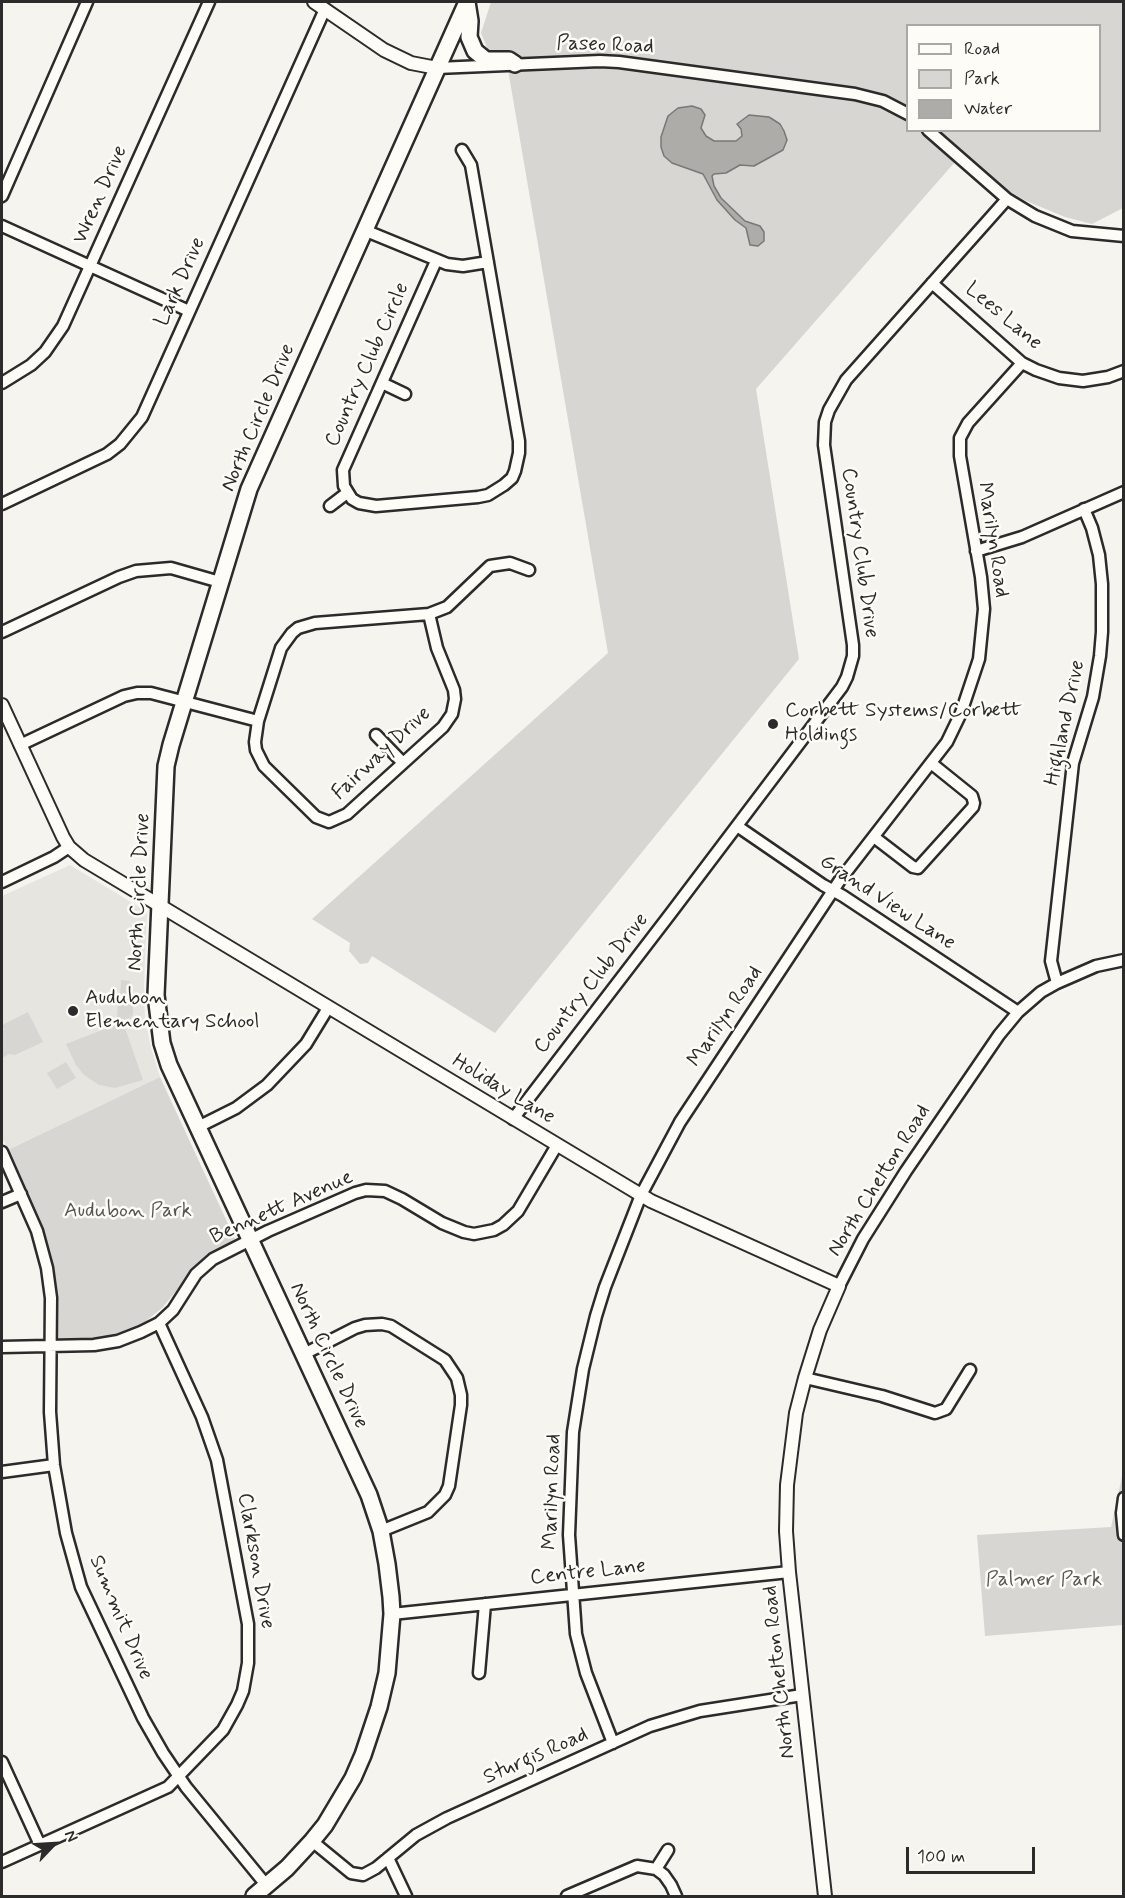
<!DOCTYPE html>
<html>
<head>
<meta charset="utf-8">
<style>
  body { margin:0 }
  #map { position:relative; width:1125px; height:1898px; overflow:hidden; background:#f5f4ef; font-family:Mynerve,sans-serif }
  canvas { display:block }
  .frame { position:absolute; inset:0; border:3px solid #2b2b2b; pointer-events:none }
  .legend { position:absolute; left:906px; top:24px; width:195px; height:108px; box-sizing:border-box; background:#fdfcf7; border:2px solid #a9a8a5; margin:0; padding:8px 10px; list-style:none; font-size:18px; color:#2b2b2b }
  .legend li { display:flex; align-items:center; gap:12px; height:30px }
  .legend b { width:30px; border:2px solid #a9a8a5 }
  .north { position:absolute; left:24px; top:1814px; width:60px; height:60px; -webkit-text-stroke:4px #fdfcf7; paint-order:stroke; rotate:65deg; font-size:16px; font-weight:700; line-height:24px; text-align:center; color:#2b2b2b }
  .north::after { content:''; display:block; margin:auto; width:21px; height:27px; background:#2b2b2b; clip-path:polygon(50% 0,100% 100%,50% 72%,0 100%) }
  .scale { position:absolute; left:906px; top:1847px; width:129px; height:27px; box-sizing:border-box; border:3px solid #2b2b2b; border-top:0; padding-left:8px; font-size:18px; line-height:21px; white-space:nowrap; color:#2b2b2b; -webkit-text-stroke:4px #fdfcf7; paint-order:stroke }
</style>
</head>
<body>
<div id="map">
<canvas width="1125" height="1898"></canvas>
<div class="frame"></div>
<ul class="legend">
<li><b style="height:8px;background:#fdfcf7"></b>Road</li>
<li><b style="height:16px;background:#d7d6d2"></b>Park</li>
<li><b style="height:16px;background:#adaca9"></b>Water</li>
</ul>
<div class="north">N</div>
<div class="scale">100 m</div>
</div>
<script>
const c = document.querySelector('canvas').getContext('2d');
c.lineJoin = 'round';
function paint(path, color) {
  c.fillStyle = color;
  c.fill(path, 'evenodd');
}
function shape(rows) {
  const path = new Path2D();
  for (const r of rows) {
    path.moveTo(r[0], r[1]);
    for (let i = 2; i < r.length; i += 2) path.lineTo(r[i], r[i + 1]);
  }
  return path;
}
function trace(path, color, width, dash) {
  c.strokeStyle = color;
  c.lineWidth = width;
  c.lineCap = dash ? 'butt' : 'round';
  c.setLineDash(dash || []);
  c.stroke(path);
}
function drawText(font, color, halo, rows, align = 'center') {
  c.font = font + ' Mynerve,sans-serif';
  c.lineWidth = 5;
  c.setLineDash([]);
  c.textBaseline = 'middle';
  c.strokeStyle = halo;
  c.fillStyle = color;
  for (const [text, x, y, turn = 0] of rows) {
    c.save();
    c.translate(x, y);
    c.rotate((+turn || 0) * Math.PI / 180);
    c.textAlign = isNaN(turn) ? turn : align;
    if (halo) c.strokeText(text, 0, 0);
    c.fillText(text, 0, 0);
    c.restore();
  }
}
paint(shape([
  [70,865,147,912,144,986,145,1019,151,1048,160,1077,8,1150,2,1137,2,896]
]), '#e6e5e0');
paint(shape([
  [491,2,1123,2,1123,208,1092,224,1065,217,1024,200,1004,188,962,154,756,389,799,659,495,1033,372,956,368,963,360,964,349,951,350,943,312,919,608,653,506,58,491,57,481,33],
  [908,26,1100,26,1100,130,908,130],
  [121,980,130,981,130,1002,133,1005,133,1014,131,1018,119,1020,117,1017,118,1002,120,1000],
  [28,1012,43,1042,15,1055,9,1054,2,1058,2,1032,4,1030,2,1025],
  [118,1024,125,1028,143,1080,115,1088,99,1085,84,1075,76,1065,66,1044],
  [66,1062,76,1078,57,1089,47,1073],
  [160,1077,235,1239,202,1260,162,1308,146,1321,128,1332,111,1337,96,1340,59,1339,57,1335,57,1292,54,1268,45,1233,8,1150],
  [1123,1472,1123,1625,985,1636,977,1535,1111,1527]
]), '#d7d6d2');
const water = shape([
  [692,106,701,109,705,115,701,128,706,136,714,141,736,141,742,136,741,129,737,124,749,115,769,117,780,124,784,131,787,140,783,150,754,166,740,165,726,173,714,174,712,176,714,186,721,198,745,221,760,226,764,232,764,241,758,246,750,245,746,228,735,220,717,200,703,174,672,163,664,156,661,147,661,137,668,116,678,108,692,106]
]);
paint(water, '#adaca9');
trace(water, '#797877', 1.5);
const minor = shape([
  [437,68,600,61,619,62,855,94,883,101,908,114],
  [928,130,1007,199,1035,216,1072,231,1124,236],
  [2,196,87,2],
  [2,226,189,311],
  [364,230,447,264,463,266,488,262],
  [436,261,343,470,344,486,352,499,359,503,376,506,478,497,488,495,504,485,512,478,515,471,519,453,519,441,471,165,462,150],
  [932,283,1022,363,1036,370,1059,378,1083,381,1108,377,1124,371],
  [2,383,31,365,45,352,63,326,209,2],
  [382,383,405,394],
  [2,504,107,454,120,444,142,417,325,9],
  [330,506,347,493],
  [976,551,1022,537,1124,492],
  [429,614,437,648,454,690,455,699,452,714,443,727,347,814,329,822,316,817,264,766,256,750,255,742,258,721,281,648,292,633,298,628,315,623,429,614,447,607,490,566,510,563,529,570],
  [2,632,119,577,136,571,171,568,220,582],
  [376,735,403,763],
  [20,745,124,696,137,693,151,693,258,721],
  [737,826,823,885,843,896,1018,1012],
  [874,837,913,867,918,868,973,807,974,803,972,796,931,763],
  [2,882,54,857,69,847],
  [1057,983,1051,961,1073,763,1093,697,1100,656,1102,632,1102,584,1099,555,1092,528,1084,509],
  [513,1119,671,913,842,687,847,677,853,656,853,645,824,445,825,422,829,410,846,380,1007,199],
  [198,1127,236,1108,267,1085,306,1044,328,1008],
  [2,1152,37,1231,47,1268,51,1298,50,1412,54,1465,66,1533,81,1587,143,1718,163,1753,186,1787,267,1886],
  [2,1202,21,1194],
  [839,1286,863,1239,906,1171,999,1035,1018,1012,1041,992,1057,983,1096,966,1124,960],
  [2,1347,94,1345,118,1341,141,1332,159,1323,173,1310,196,1274,213,1259,268,1231,355,1193,366,1190,385,1191,402,1199,442,1223,464,1232,474,1234,494,1230,503,1225,518,1211,557,1145],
  [304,1354,355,1328,365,1325,382,1324,391,1326,445,1360,457,1378,461,1395,461,1405,449,1486,445,1495,428,1512,381,1531],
  [805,1378,882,1396,935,1413,946,1409,970,1370],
  [2,1472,54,1465],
  [1124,1498,1122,1513,1124,1535],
  [392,1614,789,1572],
  [479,1673,485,1604],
  [613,1743,586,1673,576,1634,569,1535,573,1432,583,1369,596,1316,605,1287,641,1195,680,1122,840,880,947,742,961,713,979,659,984,609,981,577,960,456,960,438,968,423,1022,363],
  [2,1762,40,1845],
  [312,1841,351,1873,363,1875,376,1868,416,1835,447,1818,650,1726,700,1711,802,1695],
  [388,1858,406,1896],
  [2,1862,168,1787,223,1730,237,1705,243,1691,248,1663,248,1624,217,1460,202,1417,159,1323],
  [656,1869,668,1850],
  [567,1896,637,1866,656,1869,664,1875,671,1885,676,1896]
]);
const tertiary = shape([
  [314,2,384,50,411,63,437,68],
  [2,705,63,837,69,847,84,860,651,1201,839,1286,820,1330,805,1378,796,1413,787,1485,786,1531,789,1572,825,1896]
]);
const primary = shape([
  [467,2,470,21,469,37,475,51,486,60,509,60,515,64],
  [254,1896,287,1868,312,1841,325,1825,353,1778,363,1755,379,1707,387,1673,392,1614,391,1597,387,1564,381,1531,369,1495,169,1065,162,1043,156,995,166,766,171,745,249,489,467,2]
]);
trace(minor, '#2b2b2b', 15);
trace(tertiary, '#2b2b2b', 16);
trace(primary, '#2b2b2b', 20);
trace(minor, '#fdfcf7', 10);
trace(tertiary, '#fdfcf7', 12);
trace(primary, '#fdfcf7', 15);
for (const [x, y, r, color] of [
  [773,724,6,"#2b2b2b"],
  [73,1011,6,"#2b2b2b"]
]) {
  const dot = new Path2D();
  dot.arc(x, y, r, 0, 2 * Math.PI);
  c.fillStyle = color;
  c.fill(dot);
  trace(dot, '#fdfcf7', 2);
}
drawText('21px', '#2b2b2b', '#fdfcf7', [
  ["Paseo Road",605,46,2],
  ["Wren Drive",101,195,-66],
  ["Lark Drive",181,282,-66],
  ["Lees Lane",1003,317,40],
  ["Country Club Circle",368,365,-66],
  ["North Circle Drive",259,418,-67],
  ["Marilyn Road",992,540,81],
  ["Country Club Drive",859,553,82],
  ["Highland Drive",1066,723,-78],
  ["Fairway Drive",382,754,-43],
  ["North Circle Drive",140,892,-87],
  ["Grand View Lane",887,903,33],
  ["Country Club Drive",592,984,-52],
  ["Marilyn Road",726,1017,-56],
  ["Holiday Lane",503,1090,31],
  ["North Chelton Road",880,1181,-58],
  ["Bennett Avenue",282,1208,-24],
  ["North Circle Drive",328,1356,65],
  ["Marilyn Road",553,1492,-88],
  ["Clarkson Drive",255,1561,80],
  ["Centre Lane",588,1573,-6],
  ["Summit Drive",120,1618,67],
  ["North Chelton Road",780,1672,-96],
  ["Sturgis Road",536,1757,-24]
]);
drawText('21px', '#2b2b2b', '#fdfcf7', [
  ["Corbett Systems/Corbett",785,712],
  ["Holdings",785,736],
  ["Audubon",85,999],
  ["Elementary School",85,1023]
], 'left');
drawText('21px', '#565655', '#fdfcf7', [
  ["Audubon Park",128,1212],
  ["Palmer Park",1044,1581]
]);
</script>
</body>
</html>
